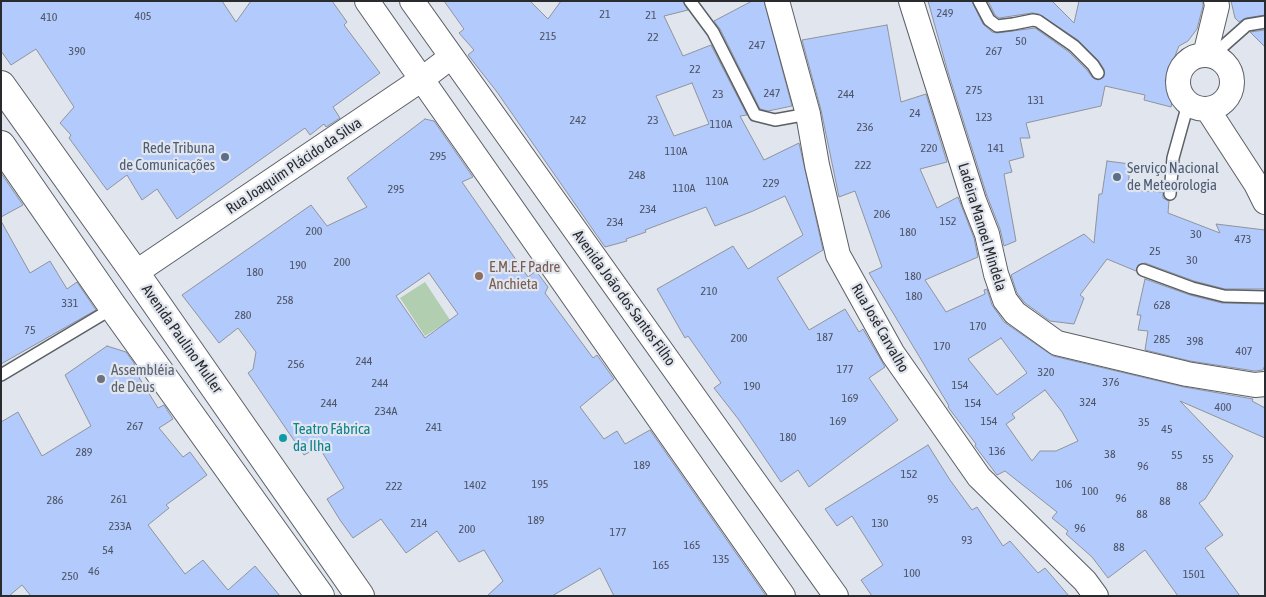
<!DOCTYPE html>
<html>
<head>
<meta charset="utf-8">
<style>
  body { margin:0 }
  #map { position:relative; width:1266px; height:597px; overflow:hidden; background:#e1e5ee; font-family:"Asap Condensed",sans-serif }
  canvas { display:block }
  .frame { position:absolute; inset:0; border:2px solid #2a2b2e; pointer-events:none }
</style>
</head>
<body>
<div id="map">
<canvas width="1266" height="597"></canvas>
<div class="frame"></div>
</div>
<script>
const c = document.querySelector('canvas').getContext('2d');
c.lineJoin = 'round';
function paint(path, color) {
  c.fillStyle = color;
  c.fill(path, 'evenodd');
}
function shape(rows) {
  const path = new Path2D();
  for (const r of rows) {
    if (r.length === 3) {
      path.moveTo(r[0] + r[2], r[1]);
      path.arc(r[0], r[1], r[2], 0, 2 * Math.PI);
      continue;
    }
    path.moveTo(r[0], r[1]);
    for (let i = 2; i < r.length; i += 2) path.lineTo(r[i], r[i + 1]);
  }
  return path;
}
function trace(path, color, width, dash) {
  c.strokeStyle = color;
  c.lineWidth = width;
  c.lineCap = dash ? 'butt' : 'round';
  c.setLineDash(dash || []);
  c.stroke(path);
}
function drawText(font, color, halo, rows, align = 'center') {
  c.font = font + ' "Asap Condensed",sans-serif';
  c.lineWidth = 4.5;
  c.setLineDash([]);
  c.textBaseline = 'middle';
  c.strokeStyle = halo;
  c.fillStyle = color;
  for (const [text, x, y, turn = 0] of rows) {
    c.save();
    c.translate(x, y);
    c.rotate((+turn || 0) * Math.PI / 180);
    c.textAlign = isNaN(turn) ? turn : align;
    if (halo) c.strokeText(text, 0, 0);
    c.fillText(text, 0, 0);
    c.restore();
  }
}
paint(shape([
  [425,282,450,320,425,336,400,298]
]), '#b1ceb1');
const building = shape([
  [1,1,222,1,236,22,251,1,332,1,347,22,344,25,380,73,333,107,340,118,326,127,324,124,310,135,305,128,177,219,157,189,142,200,127,175,107,190,69,138,71,135,60,123,74,107,36,49,11,65,1,51,1,1],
  [444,1,530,1,548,19,561,1,683,1,688,10,664,16,683,56,711,45,747,115,740,116,764,160,799,143,823,250,777,278,809,330,845,309,859,332,863,329,885,367,869,378,898,420,809,487,798,470,781,482,739,420,714,388,721,383,688,336,685,338,657,289,733,246,748,269,803,235,785,196,753,211,715,226,706,207,645,230,646,232,626,239,627,241,605,247,497,92,468,55,474,50,459,33,464,29,444,1],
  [692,83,709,124,674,136,656,96,692,83],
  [752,1,764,1,792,106,768,111,760,109,720,29,714,21,752,1],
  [928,1,972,1,983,24,992,32,997,33,1035,28,1069,52,1087,70,1092,77,1098,80,1104,77,1104,69,1098,60,1078,40,1039,14,1032,13,999,18,995,15,988,1,1052,1,1074,23,1079,1,1203,1,1203,6,1197,29,1188,41,1179,46,1165,81,1176,83,1171,107,1144,100,1145,95,1105,86,1101,106,1026,123,1030,138,1020,138,1024,157,1009,161,1012,172,1004,174,1016,241,1004,246,1000,229,987,196,947,69,928,1],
  [1231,1,1265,1,1265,15,1246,18,1239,22,1235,18,1231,1],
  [887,25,901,102,926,94,947,162,920,169,937,208,958,197,974,238,978,257,925,280,946,312,985,294,984,290,987,289,992,305,1004,322,1053,356,1184,387,1253,399,1252,401,1265,408,1265,438,1180,401,1233,456,1205,499,1199,503,1223,535,1205,548,1240,596,1178,596,1145,550,1108,578,1092,557,1066,534,1068,531,1052,518,1057,512,1005,471,997,475,975,446,976,444,948,407,949,406,869,273,882,267,855,191,839,197,821,110,802,40,887,25],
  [1001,338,1027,373,997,395,968,359,1001,338],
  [1045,390,1062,412,1078,441,1056,451,1040,451,1032,461,1006,424,1015,418,1012,414,1045,390],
  [1265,30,1265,47,1250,32,1265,30],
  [425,119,434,121,473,177,462,182,528,277,536,271,548,287,545,293,593,358,597,355,614,379,580,407,604,439,617,431,625,444,650,430,766,596,614,596,600,568,552,596,487,596,503,581,484,550,459,562,437,531,406,553,381,519,353,538,340,520,327,499,344,488,319,447,304,455,248,373,253,369,256,352,238,328,219,343,182,295,311,205,327,226,367,207,347,178,425,119],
  [429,273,458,314,425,338,396,296,429,273],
  [1107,161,1130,164,1128,190,1163,192,1163,198,1169,201,1168,213,1220,233,1216,224,1265,230,1265,289,1225,289,1194,281,1145,263,1138,265,1136,271,1107,259,1080,295,1084,298,1074,324,1050,321,1025,303,1017,293,1011,275,1084,234,1094,243,1099,194,1102,194,1107,161],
  [1,173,23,205,1,217,1,173],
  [1,221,30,273,50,261,67,289,77,282,96,310,1,364,1,221],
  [1145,279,1190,295,1222,303,1265,304,1265,365,1263,370,1255,371,1190,361,1145,350,1148,331,1138,330,1141,315,1137,315,1145,279],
  [107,346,126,352,134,363,135,371,158,408,164,405,173,419,159,428,183,457,190,452,207,475,166,505,169,508,148,525,185,574,203,560,228,590,255,566,280,596,31,596,22,585,9,596,1,596,1,422,18,412,42,456,91,426,65,375,107,346],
  [928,445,950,480,972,510,977,507,1003,546,1010,541,1038,573,1045,568,1069,596,872,596,861,580,883,565,852,516,837,526,825,509,928,445]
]);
paint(building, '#b3cafc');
trace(building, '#8f939b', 1);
const lane = shape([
  [690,1,713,32,755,115,775,120,808,114],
  [979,1,989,20,997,26,1013,24,1033,20,1038,21,1074,46,1093,65,1098,73],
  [1212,56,1247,25,1265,22],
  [1170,194,1173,158,1188,104],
  [1143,270,1192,288,1224,296,1265,297],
  [1,375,113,308]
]);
const street = shape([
  [367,1,783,596],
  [412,1,836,596],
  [777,1,808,114,817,165,838,255,893,354,979,477,1085,581,1096,596],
  [911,1,974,201,987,234,996,274,1005,300,1015,313,1057,343,1187,374,1255,385,1265,384],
  [1205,55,1217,6,1216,1],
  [1205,82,27],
  [1208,110,1256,184,1265,202],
  [135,273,422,79,451,57]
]);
const secondary = shape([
  [1,85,135,273,360,596],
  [1,145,113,307,320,596]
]);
trace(lane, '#5b5f66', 14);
trace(street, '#5b5f66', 26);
trace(secondary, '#5b5f66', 30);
trace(lane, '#fff', 11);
trace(street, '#fff', 24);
trace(secondary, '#fff', 28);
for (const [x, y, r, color] of [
  [225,157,5,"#5c6f8a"],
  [1117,177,5,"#5c6f8a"],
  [479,276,5,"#8d6e63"],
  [101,379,5,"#6b7280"],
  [283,438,5,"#0f9aa8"]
]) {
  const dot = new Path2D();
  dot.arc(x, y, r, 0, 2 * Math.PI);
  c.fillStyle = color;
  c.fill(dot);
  trace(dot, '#e1e5ee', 2);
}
drawText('12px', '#4c5362', null, [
  ["249",945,13],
  ["21",605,14],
  ["21",651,15],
  ["405",143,16],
  ["410",49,17],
  ["215",548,36],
  ["22",653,37],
  ["50",1021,41],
  ["247",757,45],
  ["390",77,51],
  ["267",994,51],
  ["22",695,69],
  ["275",974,90],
  ["247",772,93],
  ["23",718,94],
  ["244",846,94],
  ["131",1036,100],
  ["24",915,113],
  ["123",984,117],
  ["242",578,120],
  ["23",653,120],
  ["110A",721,124],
  ["236",865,127],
  ["220",929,148],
  ["141",996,148],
  ["110A",676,151],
  ["295",438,156],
  ["222",863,165],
  ["248",637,175],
  ["110A",717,181],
  ["229",771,183],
  ["110A",684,188],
  ["295",396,189],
  ["234",648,209],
  ["206",882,214],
  ["152",948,221],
  ["234",615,222],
  ["200",314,231],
  ["180",908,232],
  ["30",1196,234],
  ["473",1243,239],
  ["25",1155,251],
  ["30",1192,260],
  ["200",342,262],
  ["190",298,265],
  ["180",255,272],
  ["180",913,276],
  ["210",709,291],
  ["180",914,296],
  ["258",285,300],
  ["331",70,303],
  ["628",1162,305],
  ["280",243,315],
  ["170",978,326],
  ["75",30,330],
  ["187",825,337],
  ["200",739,338],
  ["285",1162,339],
  ["398",1195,341],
  ["170",942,346],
  ["407",1244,351],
  ["244",364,361],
  ["256",296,364],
  ["177",845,369],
  ["320",1046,372],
  ["376",1111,382],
  ["244",380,383],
  ["154",960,385],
  ["190",752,386],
  ["169",850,398],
  ["324",1088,402],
  ["244",329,403],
  ["154",973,403],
  ["400",1223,407],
  ["234A",386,411],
  ["169",838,421],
  ["154",989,421],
  ["35",1144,422],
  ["267",135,426],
  ["241",434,427],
  ["45",1167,429],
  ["180",788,437],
  ["136",997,451],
  ["289",84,452],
  ["38",1110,454],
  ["55",1177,455],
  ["55",1208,459],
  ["189",642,465],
  ["96",1143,466],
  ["152",909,474],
  ["195",540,484],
  ["106",1064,484],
  ["1402",475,485],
  ["222",394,486],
  ["88",1182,486],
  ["100",1090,491],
  ["96",1121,498],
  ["261",119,499],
  ["95",933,499],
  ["286",55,500],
  ["88",1165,501],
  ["88",1142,514],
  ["189",536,520],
  ["214",419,523],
  ["130",880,523],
  ["233A",120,526],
  ["96",1080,528],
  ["200",467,529],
  ["177",618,532],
  ["93",967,540],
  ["165",692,545],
  ["88",1119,547],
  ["54",108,550],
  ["135",721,559],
  ["165",661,565],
  ["46",94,571],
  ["100",912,573],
  ["1501",1194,574],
  ["250",70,576]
]);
drawText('15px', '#4e5e75', '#e1e5ee', [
  ["Rede Tribuna",215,148],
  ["de Comunicações",215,165],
  ["Serviço Nacional",1127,168,"left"],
  ["de Meteorologia",1127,185,"left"]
], 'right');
drawText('15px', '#2a2b2e', '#e1e5ee', [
  ["Rua Joaquim Plácido da Silva",294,166,-34],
  ["Ladeira Manoel Mindela",982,227,73],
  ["Avenida João dos Santos Filho",624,298,54],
  ["Rua José Carvalho",880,328,60],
  ["Avenida Paulino Muller",182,339,55]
]);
drawText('15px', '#785e54', '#e1e5ee', [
  ["E.M.E.F Padre",489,267],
  ["Anchieta",489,284]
], 'left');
drawText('15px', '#5b616d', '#e1e5ee', [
  ["Assembléia",111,370],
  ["de Deus",111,387]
], 'left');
drawText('15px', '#0d838f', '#e1e5ee', [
  ["Teatro Fábrica",293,429],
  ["da Ilha",293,446]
], 'left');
</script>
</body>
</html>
